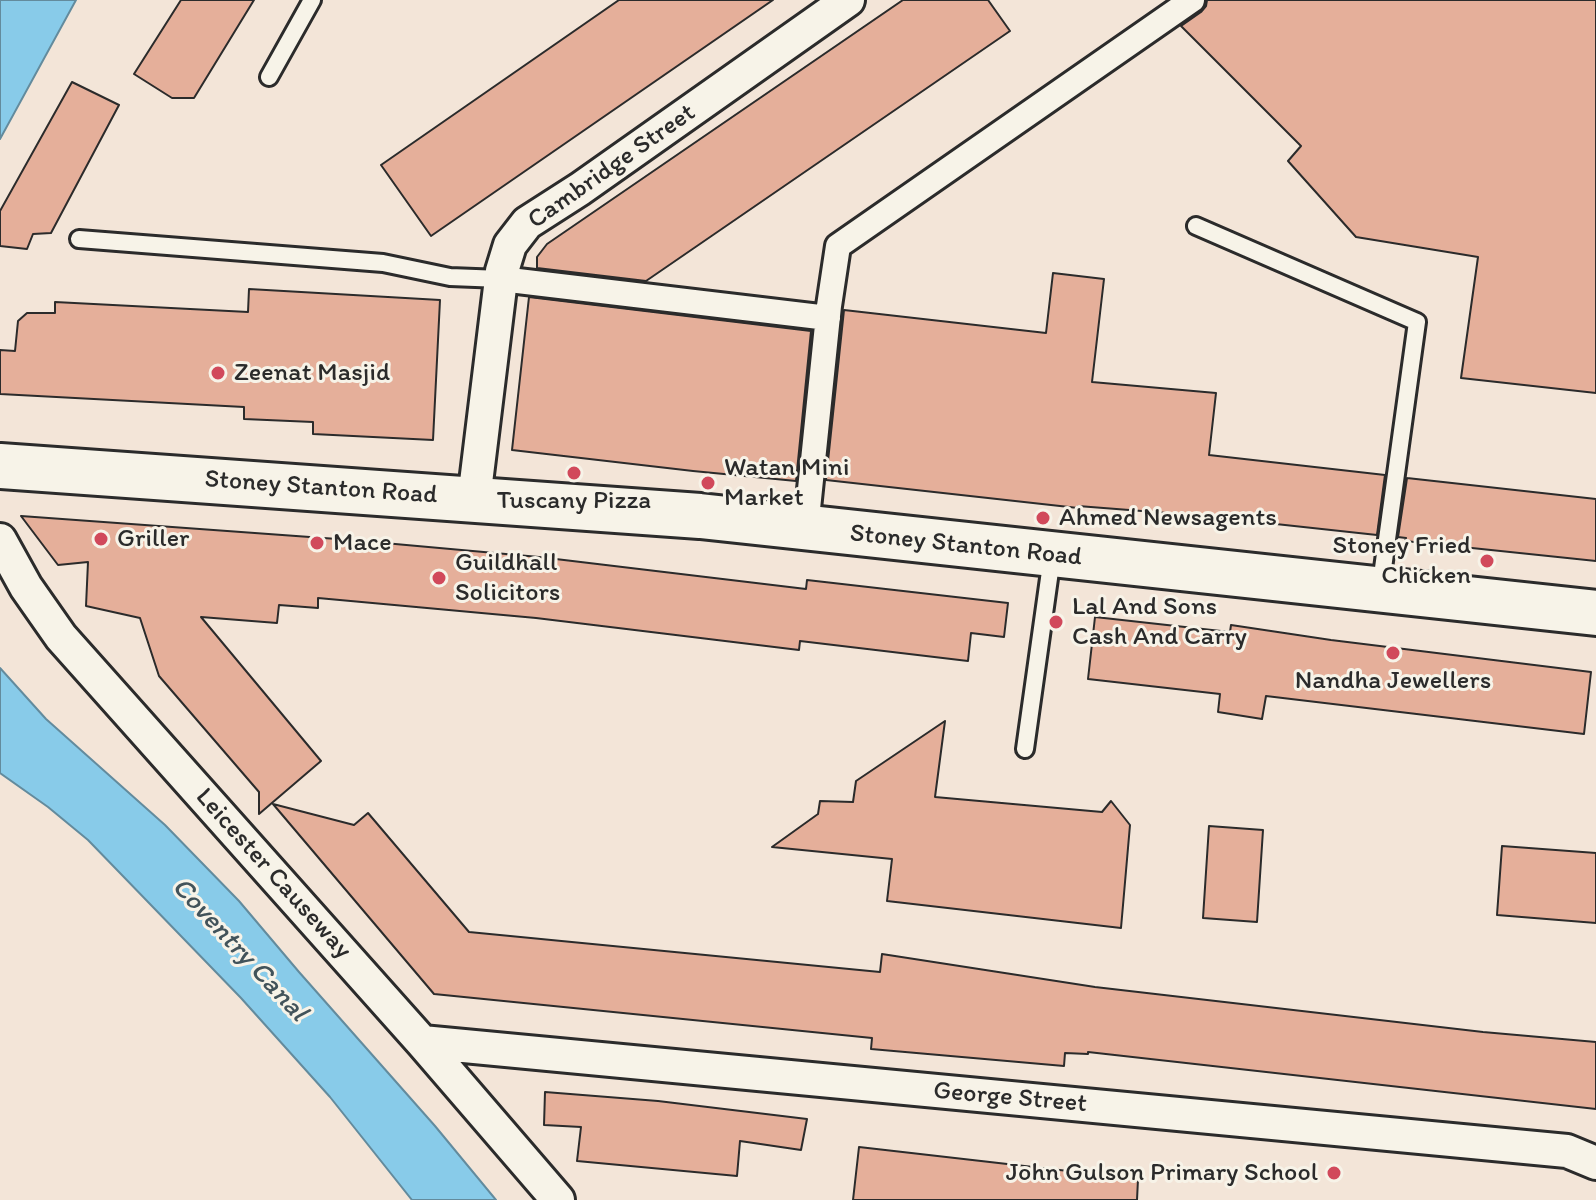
<!DOCTYPE html>
<html>
<head>
<meta charset="utf-8">
<style>
  body { margin:0 }
  canvas { display:block; background:#f3e5d8 }
</style>
</head>
<body>
<canvas width="1596" height="1200"></canvas>
<script>
const c = document.querySelector('canvas').getContext('2d');
c.lineJoin = 'round';
function paint(path, color) {
  c.fillStyle = color;
  c.fill(path, 'evenodd');
}
function shape(rows) {
  const path = new Path2D();
  for (const r of rows) {
    path.moveTo(r[0], r[1]);
    for (let i = 2; i < r.length; i += 2) path.lineTo(r[i], r[i + 1]);
  }
  return path;
}
function trace(path, color, width, dash) {
  c.strokeStyle = color;
  c.lineWidth = width;
  c.lineCap = dash ? 'butt' : 'round';
  c.setLineDash(dash || []);
  c.stroke(path);
}
function drawText(font, color, halo, rows, align = 'center') {
  c.font = font + ' Itim,sans-serif';
  c.lineWidth = 6;
  c.setLineDash([]);
  c.textBaseline = 'middle';
  c.strokeStyle = halo;
  c.fillStyle = color;
  for (const [text, x, y, turn = 0] of rows) {
    c.save();
    c.translate(x, y);
    c.rotate((+turn || 0) * Math.PI / 180);
    c.textAlign = isNaN(turn) ? turn : align;
    if (halo) c.strokeText(text, 0, 0);
    c.fillText(text, 0, 0);
    c.restore();
  }
}
const water = shape([
  [0,0,76,0,0,139,0,0],
  [0,668,46,719,165,825,239,901,299,972,435,1126,496,1200,412,1200,330,1097,241,998,88,840,48,807,0,773,0,668]
]);
paint(water, '#88cbe9');
trace(water, '#638b9d', 2);
const building = shape([
  [181,0,254,0,194,98,172,98,134,74,181,0],
  [619,0,773,0,431,236,381,165,619,0],
  [903,0,988,0,1010,31,646,281,537,268,537,257,547,244,903,0],
  [1207,0,1596,0,1596,393,1461,378,1478,257,1356,237,1288,161,1301,146,1181,26,1201,12,1206,6,1207,0],
  [72,82,119,105,51,233,33,234,27,249,0,246,0,211,72,82],
  [1053,273,1104,279,1092,382,1216,393,1209,455,1385,475,1377,535,1193,515,1078,506,1078,508,826,480,844,310,1046,333,1053,273],
  [249,289,440,300,433,440,313,434,313,422,244,419,244,407,0,394,0,350,15,351,18,321,27,313,55,313,55,302,248,312,249,289],
  [529,297,811,331,796,481,693,471,512,450,529,297],
  [1407,478,1596,499,1596,561,1405,541,1406,538,1398,537,1407,478],
  [21,516,351,540,539,557,806,589,807,580,1008,603,1004,637,971,633,968,661,800,641,799,650,536,618,318,598,318,608,279,605,277,623,201,617,321,761,259,814,259,792,159,676,140,618,86,606,88,562,58,565,21,516],
  [1095,617,1230,632,1231,625,1331,640,1591,672,1584,734,1266,696,1262,719,1218,712,1220,694,1088,679,1095,617],
  [945,721,935,797,1102,812,1111,801,1130,825,1121,928,887,901,892,859,772,847,818,814,820,801,853,802,856,781,945,721],
  [273,804,354,825,368,813,469,932,880,972,882,954,1095,987,1483,1032,1596,1042,1596,1109,1088,1052,1088,1054,1065,1053,1064,1066,871,1049,872,1038,434,994,273,804],
  [1209,826,1263,830,1257,922,1203,918,1209,826],
  [1502,846,1596,853,1596,923,1497,915,1502,846],
  [545,1092,658,1101,807,1119,801,1150,740,1141,737,1176,577,1161,581,1127,544,1125,545,1092],
  [859,1147,1138,1179,1137,1200,853,1200,859,1147]
]);
paint(building, '#e5af9a');
trace(building, '#2b2b2b', 2);
const service = shape([
  [269,77,312,0],
  [1196,226,1417,322,1380,590],
  [79,239,383,263,450,277,501,279],
  [1025,749,1052,557]
]);
const pedestrian = shape([
  [501,279,828,318],
  [806,528,829,306,838,246,1192,0]
]);
const minor = shape([
  [474,499,502,271,510,245,527,223,580,189,848,0],
  [0,540,26,587,61,637,422,1042,558,1200],
  [422,1042,1567,1151,1596,1163]
]);
const secondary = shape([
  [0,466,700,516,1596,613]
]);
trace(service, '#2b2b2b', 22);
trace(pedestrian, '#2b2b2b', 30);
trace(minor, '#2b2b2b', 38);
trace(secondary, '#2b2b2b', 50);
trace(service, '#f7f3e8', 16);
trace(pedestrian, '#f7f3e8', 24);
trace(minor, '#f7f3e8', 32);
trace(secondary, '#f7f3e8', 44);
for (const [x, y, r, color] of [
  [218,373,8,"#d1495b"],
  [574,473,8,"#d1495b"],
  [708,483,8,"#d1495b"],
  [1043,518,8,"#d1495b"],
  [101,539,8,"#d1495b"],
  [317,543,8,"#d1495b"],
  [1487,561,8,"#d1495b"],
  [439,578,8,"#d1495b"],
  [1056,622,8,"#d1495b"],
  [1393,653,8,"#d1495b"],
  [1334,1173,8,"#d1495b"]
]) {
  const dot = new Path2D();
  dot.arc(x, y, r, 0, 2 * Math.PI);
  c.fillStyle = color;
  c.fill(dot);
  trace(dot, '#f7f3e8', 3);
}
drawText('26px', '#2b2b2b', '#f7f3e8', [
  ["Cambridge Street",612,167,-35],
  ["Stoney Stanton Road",321,488,4],
  ["Stoney Stanton Road",966,546,6],
  ["Leicester Causeway",273,874,48],
  ["George Street",1010,1098,5]
]);
drawText('26px', '#2b2b2b', '#f7f3e8', [
  ["Zeenat Masjid",234,373],
  ["Watan Mini",724,468],
  ["Market",724,498],
  ["Tuscany Pizza",574,501,"center"],
  ["Ahmed Newsagents",1059,518],
  ["Griller",117,539],
  ["Mace",333,543],
  ["Stoney Fried",1471,546,"right"],
  ["Chicken",1471,576,"right"],
  ["Guildhall",455,563],
  ["Solicitors",455,593],
  ["Lal And Sons",1072,607],
  ["Cash And Carry",1072,637],
  ["Nandha Jewellers",1393,681,"center"],
  ["John Gulson Primary School",1318,1173,"right"]
], 'left');
drawText('italic 28px', '#42535a', '#f7f3e8', [
  ["Coventry Canal",239,950,47]
]);
</script>
</body>
</html>
